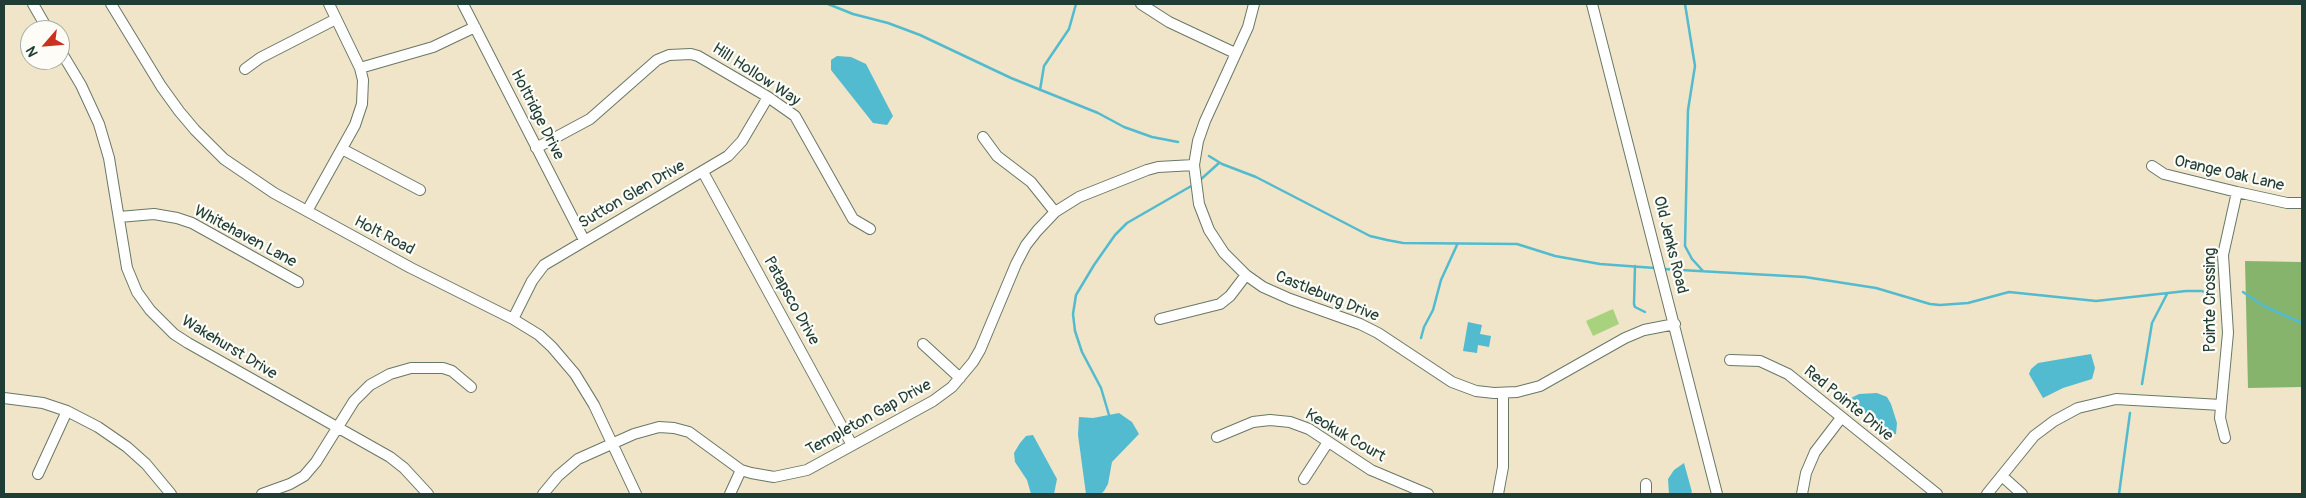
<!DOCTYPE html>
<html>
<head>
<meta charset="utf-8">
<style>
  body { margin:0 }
  #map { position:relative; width:2306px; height:498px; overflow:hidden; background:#f0e5c8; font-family:Pangolin,sans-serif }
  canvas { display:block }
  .frame { position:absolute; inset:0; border:5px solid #1f3d34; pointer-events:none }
  .north { position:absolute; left:20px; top:20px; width:50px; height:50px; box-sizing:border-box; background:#fdfcf7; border:1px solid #a4b0a9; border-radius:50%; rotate:243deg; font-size:14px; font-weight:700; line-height:20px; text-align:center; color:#1f3d34 }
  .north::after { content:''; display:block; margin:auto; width:18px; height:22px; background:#c8321e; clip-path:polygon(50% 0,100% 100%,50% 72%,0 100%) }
</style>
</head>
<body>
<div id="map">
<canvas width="2306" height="498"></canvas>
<div class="frame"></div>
<div class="north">N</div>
</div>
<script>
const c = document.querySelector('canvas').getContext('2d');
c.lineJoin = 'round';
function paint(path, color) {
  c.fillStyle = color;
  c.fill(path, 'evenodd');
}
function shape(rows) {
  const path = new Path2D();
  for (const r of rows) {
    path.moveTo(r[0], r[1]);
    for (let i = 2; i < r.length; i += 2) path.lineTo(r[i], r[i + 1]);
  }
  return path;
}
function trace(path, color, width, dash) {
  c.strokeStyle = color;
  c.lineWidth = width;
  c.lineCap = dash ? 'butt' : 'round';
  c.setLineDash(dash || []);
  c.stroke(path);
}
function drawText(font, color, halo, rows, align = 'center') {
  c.font = font + ' Pangolin,sans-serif';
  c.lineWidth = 4.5;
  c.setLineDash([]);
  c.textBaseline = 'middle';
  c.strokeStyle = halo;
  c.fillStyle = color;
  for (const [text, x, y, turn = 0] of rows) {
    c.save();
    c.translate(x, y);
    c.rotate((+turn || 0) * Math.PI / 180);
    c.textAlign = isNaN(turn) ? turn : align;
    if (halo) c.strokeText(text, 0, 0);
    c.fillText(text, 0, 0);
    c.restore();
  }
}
paint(shape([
  [1613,309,1619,324,1593,336,1586,321]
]), '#a9d27e');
paint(shape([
  [2245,261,2302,262,2302,387,2248,388]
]), '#86b46d');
paint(shape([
  [837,56,851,57,866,64,893,116,887,125,873,123,831,70,831,60],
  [1468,322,1482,325,1480,334,1491,336,1489,347,1478,345,1477,353,1463,351],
  [2091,354,2095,368,2092,379,2063,388,2043,398,2029,374,2031,369,2038,363],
  [1877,393,1887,397,1891,404,1897,423,1896,434,1891,434,1855,405,1851,398,1859,394],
  [1119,413,1132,422,1139,434,1112,462,1108,484,1104,491,1101,494,1086,494,1078,435,1079,417,1093,418],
  [1033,435,1057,479,1054,494,1031,494,1027,480,1015,462,1014,453,1020,443,1026,436],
  [1684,463,1692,492,1690,494,1669,494,1668,479,1674,470]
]), '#52bbcf');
trace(shape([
  [828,4,853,14,888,23,920,35,1011,78,1098,113,1124,127,1152,137,1178,142],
  [1685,4,1695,66,1688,110,1685,246,1692,259,1703,271],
  [1040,90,1044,66,1069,29,1076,4],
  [1209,156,1222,164,1256,177,1370,236,1387,240,1403,243,1517,244,1555,256,1600,264,1655,268],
  [1199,181,1219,163],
  [1635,266,1634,304,1635,307,1645,312],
  [1663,269,1805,277,1876,288,1930,304,1940,305,1968,303,2009,292,2096,301,2186,291,2202,291,2212,296],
  [2243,292,2264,306,2302,323],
  [1421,338,1424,327,1433,310,1441,280,1457,245],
  [2142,384,2152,323,2167,294],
  [1109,415,1101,388,1082,352,1075,331,1073,314,1076,295,1094,265,1115,235,1127,223,1193,185],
  [2119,494,2130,413]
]), '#52bbcf', 2.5);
const minor = shape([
  [33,4,48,30],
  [111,4,161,86,179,111,195,130,224,159,274,193,411,268,513,319,539,335,552,347,575,374,594,405,636,494],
  [463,4,584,240],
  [1141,4,1169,22,1235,53],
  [1254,4,1248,27,1205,121,1198,141,1194,165,1199,204,1209,230,1224,253,1246,275,1263,287,1290,299,1360,324,1378,333,1452,382,1476,391,1494,393,1517,392,1540,386,1625,338,1644,330,1675,324],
  [1592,4,1717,494],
  [60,50,81,85,99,124,109,158,127,268,137,292,150,310,174,334,188,343,390,457,404,468,428,494],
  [360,68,433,47,475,27],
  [245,69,260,58,336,19],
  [983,137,997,156,1031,182,1055,212],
  [536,148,590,119,657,60,669,55,691,54,698,56,768,97,795,116,853,219,870,229],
  [342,149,420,190],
  [2152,166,2164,174,2237,192,2287,203,2302,203],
  [703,172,852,445],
  [307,211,355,125,362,104,363,80,360,68,329,4],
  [119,217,154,214,177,218,192,223,298,282],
  [513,319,532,281,544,265,728,156,742,141,768,97],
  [1160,319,1220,304,1230,296,1246,275],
  [923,344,960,378],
  [1730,360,1760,361,1788,374,1937,494],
  [4,398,43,403,67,411,98,427,127,447,146,464,171,494],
  [1217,437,1253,422,1270,420,1290,422,1309,429,1371,470,1428,494],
  [2225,438,2220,418,2228,333,2223,255,2237,192],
  [38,474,67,411],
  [2002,476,2022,494],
  [1304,479,1328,442],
  [262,494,290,484,304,476,316,462,354,401,370,385,390,374,411,368,443,368,452,371,471,387],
  [543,494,558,476,578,459,634,434,659,427,674,428,689,432,741,470,751,473,774,477,807,470,933,401,952,387,973,362,980,350,1016,264,1026,245,1037,231,1055,212,1079,197,1147,170,1158,167,1194,165],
  [730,494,741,470],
  [1498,494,1503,467,1503,393],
  [1646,494,1646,484],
  [1802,494,1806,473,1815,452,1841,418],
  [1987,494,2034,436,2054,421,2078,408,2116,399,2221,405]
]);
trace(minor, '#687868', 12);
trace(minor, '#fff', 10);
drawText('16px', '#1f3d34', '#fdfcf7', [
  ["Hill Hollow Way",756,75,33],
  ["Holtridge Drive",537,115,63],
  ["Orange Oak Lane",2229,174,13],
  ["Sutton Glen Drive",632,195,-30],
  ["Holt Road",384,236,28],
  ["Whitehaven Lane",245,237,28],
  ["Old Jenks Road",1670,245,76],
  ["Castleburg Drive",1327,297,22],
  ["Pointe Crossing",2211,300,-90],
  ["Patapsco Drive",791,301,61],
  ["Wakehurst Drive",229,348,31],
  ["Red Pointe Drive",1848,404,39],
  ["Templeton Gap Drive",869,418,-29],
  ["Keokuk Court",1345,436,30]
]);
</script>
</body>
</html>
